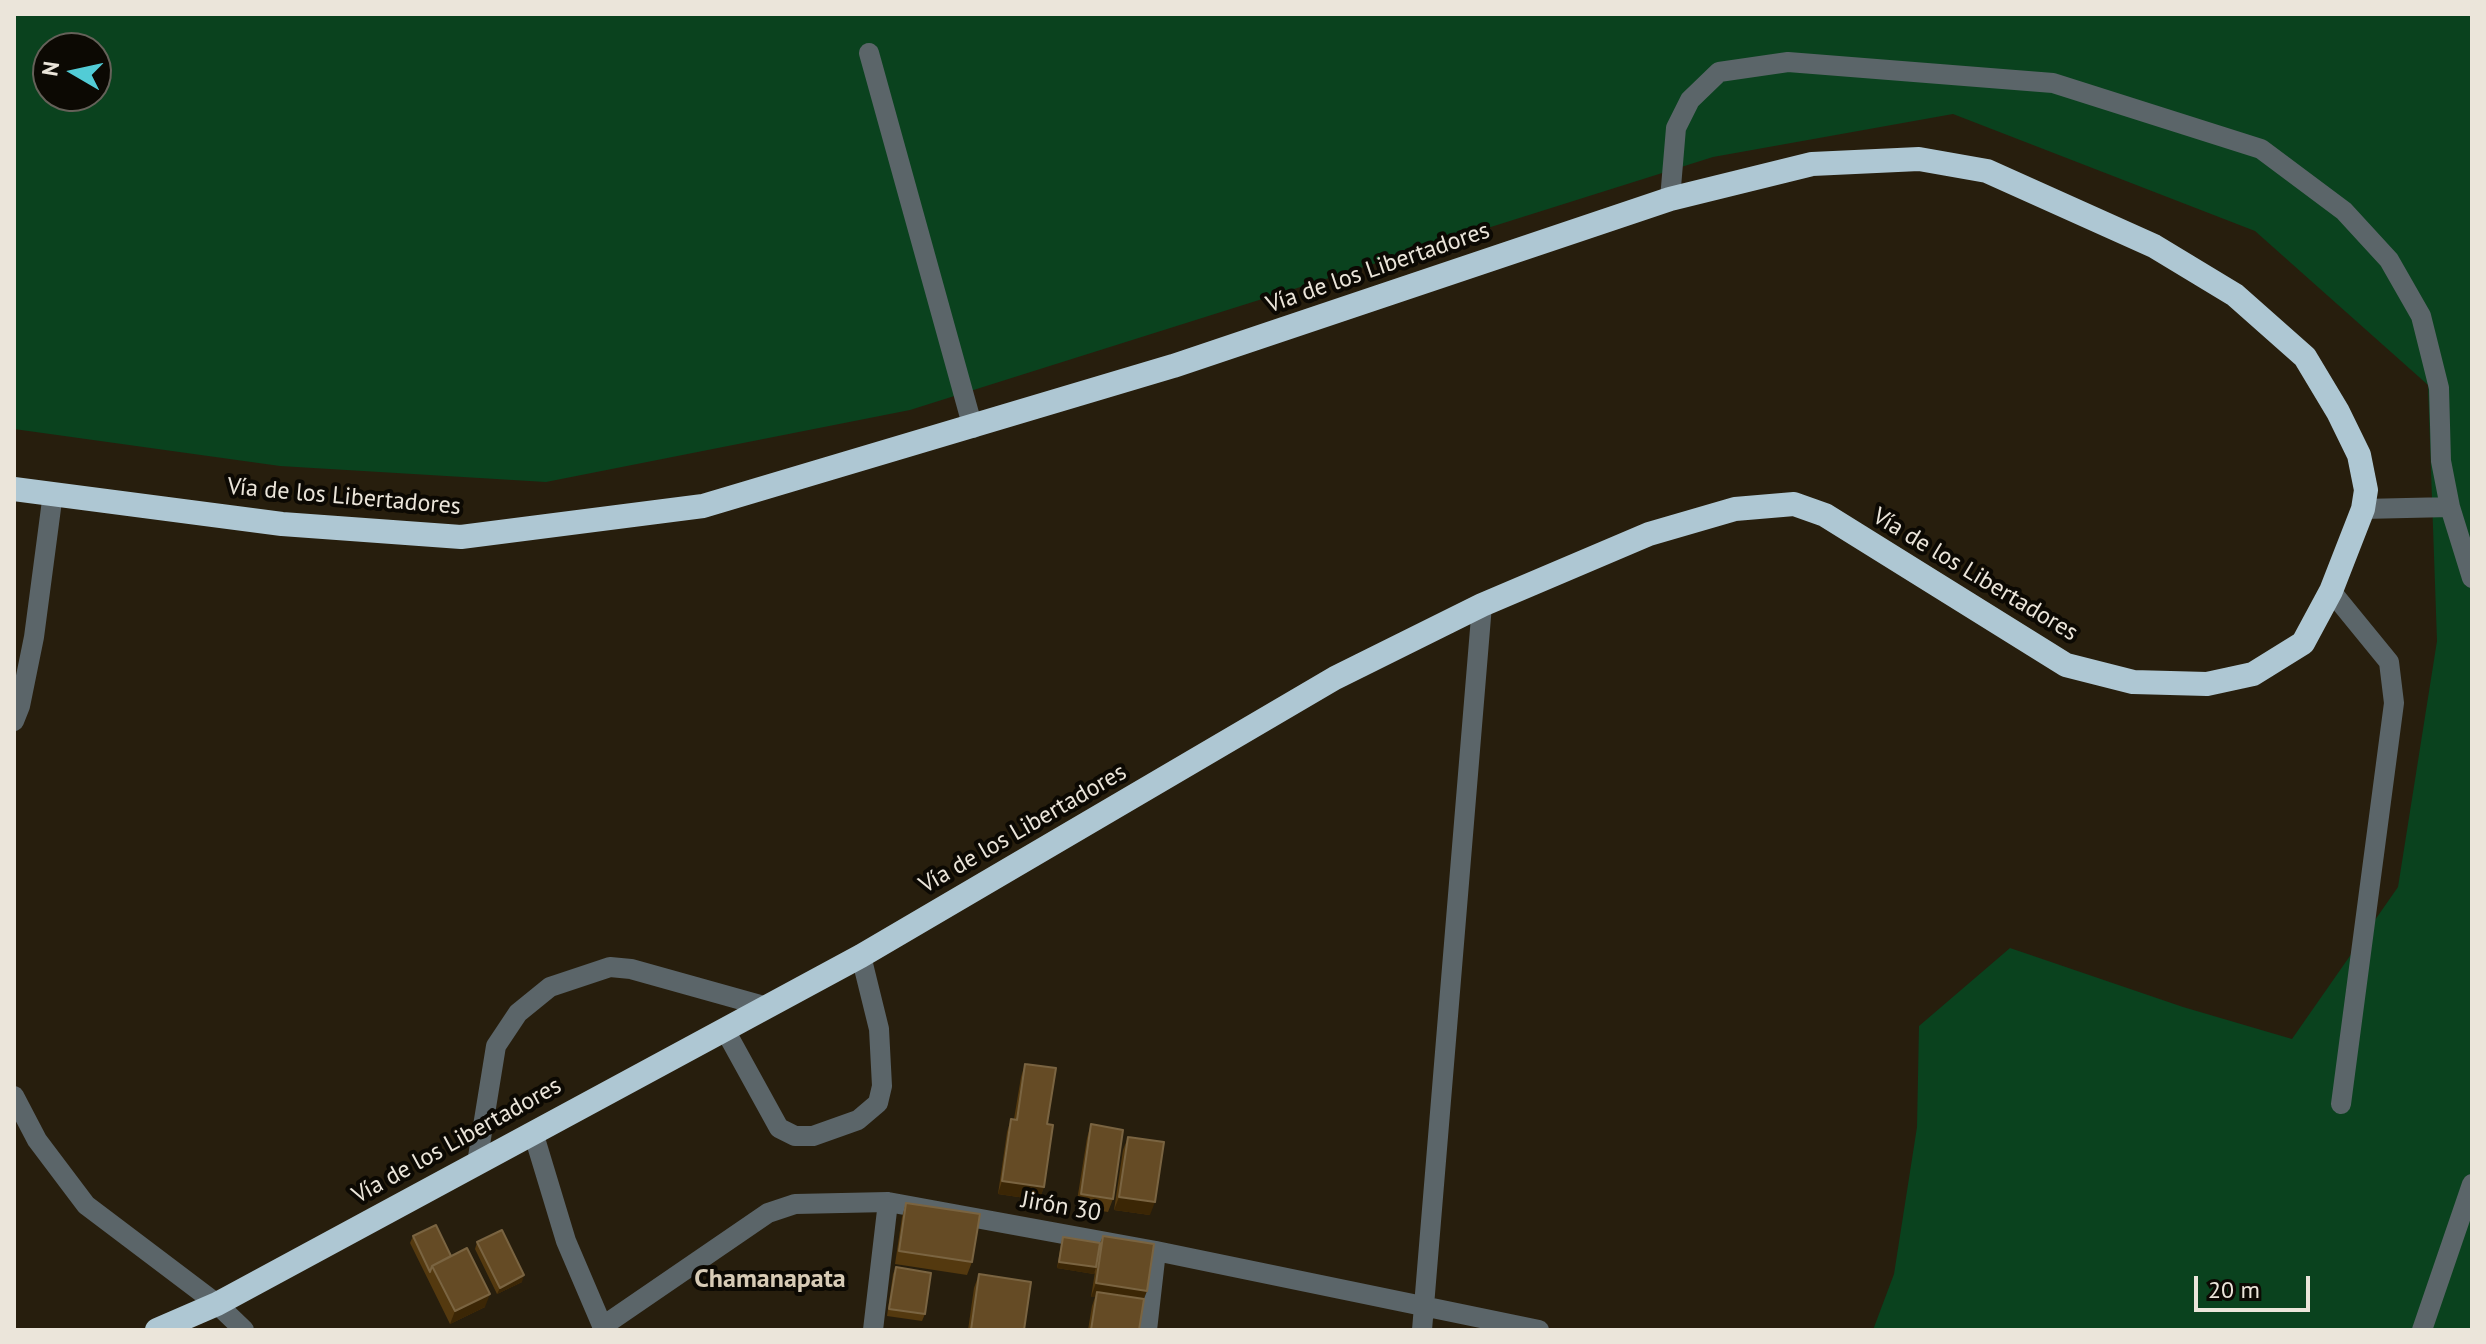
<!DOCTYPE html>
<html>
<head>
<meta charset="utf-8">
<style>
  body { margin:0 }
  #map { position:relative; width:2486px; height:1344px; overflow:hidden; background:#271e0d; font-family:"PT Sans",sans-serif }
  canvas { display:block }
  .frame { position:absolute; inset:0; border:16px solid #ebe5da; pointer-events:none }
  .north { position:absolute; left:32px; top:32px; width:80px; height:80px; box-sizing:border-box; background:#0c0903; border:2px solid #656159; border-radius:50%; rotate:279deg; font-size:22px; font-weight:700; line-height:32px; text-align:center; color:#ebe5da }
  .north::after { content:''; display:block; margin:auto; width:28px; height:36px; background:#52ccd6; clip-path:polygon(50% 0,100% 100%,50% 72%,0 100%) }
  .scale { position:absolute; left:2194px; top:1276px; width:116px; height:36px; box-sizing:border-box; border:4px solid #ebe5da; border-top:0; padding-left:10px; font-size:24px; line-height:28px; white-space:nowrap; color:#ebe5da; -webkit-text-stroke:6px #0c0903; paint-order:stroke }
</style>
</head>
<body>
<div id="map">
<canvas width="2486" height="1344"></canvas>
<div class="frame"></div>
<div class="north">N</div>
<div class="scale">20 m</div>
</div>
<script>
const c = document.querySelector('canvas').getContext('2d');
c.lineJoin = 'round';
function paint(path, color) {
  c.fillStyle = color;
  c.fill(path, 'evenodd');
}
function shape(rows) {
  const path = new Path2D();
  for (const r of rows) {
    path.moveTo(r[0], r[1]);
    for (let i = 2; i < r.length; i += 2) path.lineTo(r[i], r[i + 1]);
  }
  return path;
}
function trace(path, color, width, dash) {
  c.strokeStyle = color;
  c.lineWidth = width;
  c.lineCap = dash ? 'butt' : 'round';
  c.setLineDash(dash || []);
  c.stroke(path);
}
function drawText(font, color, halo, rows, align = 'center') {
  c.font = font + ' "PT Sans",sans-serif';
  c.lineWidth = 8;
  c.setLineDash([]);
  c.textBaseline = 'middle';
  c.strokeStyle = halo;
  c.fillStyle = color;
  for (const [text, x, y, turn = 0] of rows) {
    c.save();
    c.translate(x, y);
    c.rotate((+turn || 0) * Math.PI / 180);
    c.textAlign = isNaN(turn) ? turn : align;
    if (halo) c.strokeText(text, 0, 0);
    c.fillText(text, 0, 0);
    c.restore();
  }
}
paint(shape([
  [14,14,2472,14,2472,1330,1873,1330,1894,1274,1917,1127,1919,1026,2010,948,2183,1007,2292,1039,2398,887,2437,641,2428,385,2255,231,1953,114,1713,157,910,410,546,482,280,466,14,429],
  [48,48,96,48,96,96,48,96]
]), '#0a421e');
trace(shape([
  [869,53,973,428],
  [1670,199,1676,128,1690,100,1719,72,1788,62,2053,83,2261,149,2344,211,2389,260,2421,316,2439,388,2441,461,2450,507,2363,509],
  [2450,507,2472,578],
  [2331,591,2389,662,2394,703,2341,1104],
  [14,721,20,706,34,637,53,493],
  [725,1030,779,1128,795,1136,813,1136,858,1120,878,1103,882,1086,879,1029,861,956],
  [14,1096,37,1140,86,1205,217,1304,244,1330],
  [533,1132,566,1241,604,1330],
  [477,1163,496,1046,518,1013,550,987,610,967,631,969,767,1007],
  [603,1326,768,1213,795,1204,888,1202,1156,1251,1539,1330],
  [873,1330,888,1202],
  [1147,1330,1156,1251],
  [1422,1330,1482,605],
  [2422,1330,2472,1184]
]), '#5b6569', 20);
trace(shape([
  [14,489,282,524,461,537,703,506,1173,366,1670,199,1812,164,1919,159,1987,171,2154,246,2235,295,2305,357,2338,412,2359,455,2366,490,2363,509,2331,591,2303,643,2253,674,2207,684,2133,682,2066,665,1825,515,1794,504,1735,509,1649,534,1482,605,1335,678,861,956,217,1304,157,1330]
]), '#aec7d3', 24);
paint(shape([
  [1025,1064,1047,1124,1044,1187,1039,1200,998,1194,1007,1132,1011,1119,1014,1119,1021,1077],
  [1091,1124,1113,1199,1108,1212,1076,1207,1087,1138],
  [1128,1137,1150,1215,1114,1210,1123,1150],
  [906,1203,972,1262,967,1275,895,1264,902,1217],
  [413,1236,451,1256,485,1307,450,1324,410,1243],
  [1103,1236,1144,1300,1139,1330,1088,1330,1092,1306,1095,1297,1091,1297,1095,1272,1094,1274,1057,1268,1061,1244,1063,1237,1100,1243],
  [477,1242,522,1282,497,1294,475,1249],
  [896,1267,925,1314,922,1321,887,1316,893,1274],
  [979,1274,1024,1330,968,1330,974,1288]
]), '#54390f');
paint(shape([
  [1002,1181,1044,1187,1039,1200,998,1194],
  [1119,1197,1155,1202,1150,1215,1114,1210],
  [1059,1262,1096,1267,1094,1274,1057,1268],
  [524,1275,522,1282,497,1294,500,1288],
  [1096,1283,1147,1291,1142,1304,1097,1292,1095,1297,1091,1297],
  [490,1294,485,1307,450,1324,455,1311]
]), '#3b2605');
const building = shape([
  [1025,1064,1056,1068,1047,1124,1053,1125,1044,1187,1002,1181,1011,1119,1017,1120,1025,1064],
  [1091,1124,1123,1130,1113,1199,1081,1194,1091,1124],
  [1128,1137,1164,1142,1155,1202,1119,1197,1128,1137],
  [906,1203,980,1214,972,1262,899,1251,906,1203],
  [436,1225,451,1256,432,1266,430,1272,413,1236,436,1225],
  [502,1230,524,1275,500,1288,477,1242,502,1230],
  [1103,1236,1154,1244,1147,1291,1096,1283,1103,1236],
  [1063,1237,1100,1243,1096,1267,1059,1262,1063,1237],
  [467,1248,490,1294,455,1311,432,1266,467,1248],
  [896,1267,931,1273,925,1314,889,1309,896,1267],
  [979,1274,1031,1282,1024,1330,971,1330,979,1274],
  [1097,1292,1144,1299,1139,1330,1091,1330,1097,1292]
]);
paint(building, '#654b25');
trace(building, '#7a6441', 2);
drawText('24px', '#ebe5da', '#0c0903', [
  ["Vía de los Libertadores",1378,268,-19],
  ["Vía de los Libertadores",344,497,5],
  ["Vía de los Libertadores",1975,575,31],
  ["Vía de los Libertadores",1023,829,-30],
  ["Vía de los Libertadores",457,1141,-29],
  ["Jirón 30",1061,1207,10]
]);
drawText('bold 26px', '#d7cbb6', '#0c0903', [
  ["Chamanapata",770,1280]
]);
</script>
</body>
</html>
